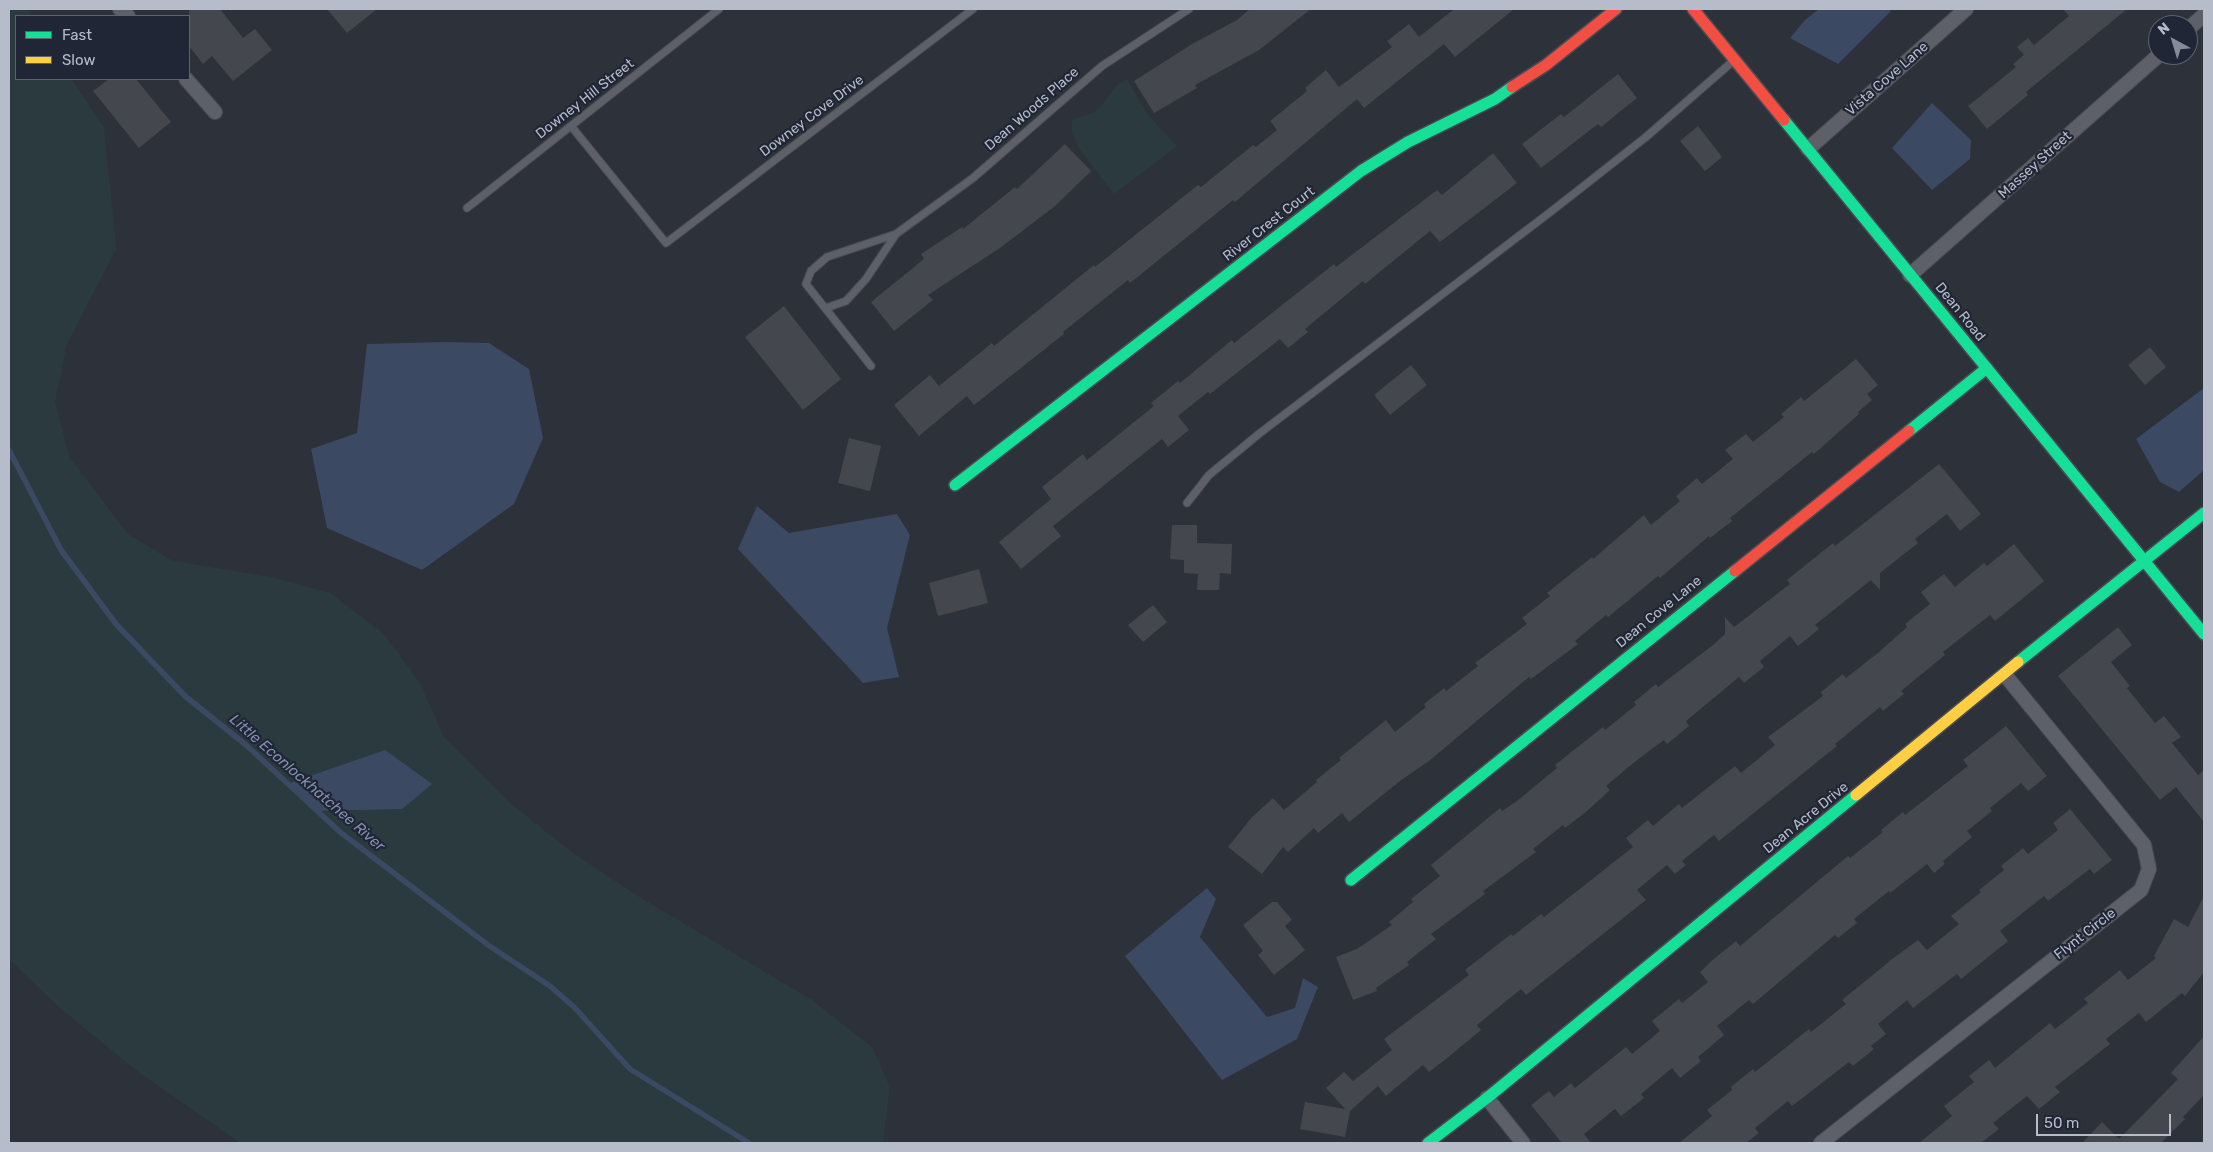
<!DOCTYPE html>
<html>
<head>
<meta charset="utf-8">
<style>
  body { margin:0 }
  #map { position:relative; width:2213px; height:1152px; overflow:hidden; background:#2d3139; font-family:Rubik,sans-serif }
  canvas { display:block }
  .frame { position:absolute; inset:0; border:10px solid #b7bcca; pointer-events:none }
  .legend { position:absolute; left:15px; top:15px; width:175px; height:65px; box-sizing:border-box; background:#202635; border:1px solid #5c6271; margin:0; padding:6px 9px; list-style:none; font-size:15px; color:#b7bcca }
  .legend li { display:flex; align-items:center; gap:10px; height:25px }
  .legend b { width:25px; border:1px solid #5c6271 }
  .north { position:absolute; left:2148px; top:15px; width:50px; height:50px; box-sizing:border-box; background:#202635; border:1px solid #5c6271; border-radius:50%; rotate:321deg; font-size:14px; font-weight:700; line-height:20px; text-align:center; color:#b7bcca }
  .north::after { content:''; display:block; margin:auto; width:18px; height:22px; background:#878b97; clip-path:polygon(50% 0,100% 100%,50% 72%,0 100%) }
  .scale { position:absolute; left:2036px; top:1114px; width:135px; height:22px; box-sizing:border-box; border:2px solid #b7bcca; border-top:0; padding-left:6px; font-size:15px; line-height:18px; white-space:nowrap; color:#b7bcca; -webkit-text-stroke:4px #202635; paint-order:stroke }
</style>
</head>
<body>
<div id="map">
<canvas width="2213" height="1152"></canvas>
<div class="frame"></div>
<ul class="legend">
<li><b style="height:6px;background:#16e098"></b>Fast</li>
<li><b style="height:6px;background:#ffcf43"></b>Slow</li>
</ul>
<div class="north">N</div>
<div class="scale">50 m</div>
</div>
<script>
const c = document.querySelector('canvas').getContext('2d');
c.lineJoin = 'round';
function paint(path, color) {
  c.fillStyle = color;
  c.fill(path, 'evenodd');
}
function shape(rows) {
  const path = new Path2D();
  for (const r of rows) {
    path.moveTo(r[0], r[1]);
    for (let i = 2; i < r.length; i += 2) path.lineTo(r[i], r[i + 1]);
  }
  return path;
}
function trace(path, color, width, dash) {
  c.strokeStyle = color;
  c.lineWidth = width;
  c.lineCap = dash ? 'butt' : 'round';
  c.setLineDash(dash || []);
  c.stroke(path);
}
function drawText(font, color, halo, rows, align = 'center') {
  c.font = font + ' Rubik,sans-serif';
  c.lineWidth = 4.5;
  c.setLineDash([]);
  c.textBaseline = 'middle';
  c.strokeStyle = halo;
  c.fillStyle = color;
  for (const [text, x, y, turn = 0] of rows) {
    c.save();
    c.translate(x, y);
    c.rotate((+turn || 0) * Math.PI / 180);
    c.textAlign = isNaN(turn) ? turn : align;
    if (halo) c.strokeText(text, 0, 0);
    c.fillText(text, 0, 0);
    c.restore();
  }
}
paint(shape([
  [9,9,27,9,32,16,16,16,16,79,72,79,104,128,117,253,115,251,67,344,55,402,70,458,128,534,173,561,271,577,330,593,384,634,420,683,444,737,511,804,576,855,638,896,812,1000,872,1047,890,1087,883,1143,240,1143,137,1071,61,1009,9,959],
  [1127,79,1148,115,1177,146,1114,194,1080,150,1072,133,1072,120,1097,111,1117,85]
]), '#2a3a3f');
paint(shape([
  [1819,9,1890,9,1890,12,1838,64,1790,38,1805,20],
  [1932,103,1971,140,1970,159,1932,190,1892,148],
  [446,342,489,343,529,369,543,438,514,504,422,570,327,528,311,449,357,433,367,344],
  [2204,388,2204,470,2179,492,2160,482,2136,439],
  [757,506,789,533,897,514,910,535,887,628,899,677,863,683,738,549],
  [385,750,432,784,402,809,316,811,287,784],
  [1207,888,1216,899,1200,937,1267,1017,1295,1008,1303,978,1318,987,1297,1039,1222,1080,1125,956]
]), '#3c4963');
trace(shape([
  [9,450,61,550,116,624,185,696,246,745,340,832,488,945,550,986,575,1008,630,1069,749,1143]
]), '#3c4963', 5.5);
paint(shape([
  [189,9,220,9,243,38,255,29,272,50,233,81,212,56,203,64,189,46],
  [327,9,377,9,347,33],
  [1250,9,1311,9,1259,50,1195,85,1197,88,1154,113,1134,81,1192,44,1237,20],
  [1454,9,1514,9,1455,57,1444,44,1364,108,1357,99,1235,202,1233,200,1130,283,1128,280,1063,332,1064,334,974,405,967,396,919,436,894,405,930,375,939,386,992,343,994,346,1094,265,1095,267,1198,185,1201,187,1253,145,1256,147,1277,130,1270,121,1307,91,1305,88,1326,70,1339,87,1392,47,1387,41,1409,24,1419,37],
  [2063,9,2127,9,2026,92,2028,95,1987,129,1968,106,2016,67,2013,64,2024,55,2017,47,2028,38,2034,45,2069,16],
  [1618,74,1637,98,1601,127,1598,124,1541,168,1522,144,1561,114,1564,117],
  [109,79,136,79,171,122,139,148,93,91],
  [1698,126,1722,157,1705,171,1680,141],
  [1065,144,1091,171,1055,206,1000,248,928,295,933,300,894,331,871,302,924,259,921,254,962,227,963,229,1015,187,1017,189],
  [1493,153,1517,183,1440,242,1430,231,1365,284,1363,281,1305,329,1308,332,1288,348,1280,339,1210,394,1208,392,1178,416,1189,430,1168,447,1162,439,1053,526,1061,536,1021,569,999,542,1051,499,1042,487,1083,454,1087,460,1154,406,1151,403,1178,381,1180,383,1232,340,1234,343,1334,264,1336,267,1437,190,1442,195],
  [784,306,841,379,803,410,745,337],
  [2150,347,2166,367,2145,385,2128,365],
  [1856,359,1878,385,1867,394,1872,400,1858,412,1859,414,1814,454,1812,452,1730,518,1732,521,1710,538,1709,536,1660,578,1658,576,1608,617,1606,615,1575,641,1578,644,1531,679,1529,677,1429,761,1400,781,1349,822,1342,813,1318,833,1314,828,1288,852,1283,847,1262,874,1228,847,1252,817,1273,798,1284,810,1317,782,1316,780,1341,760,1339,758,1386,720,1395,732,1426,707,1424,704,1444,688,1446,691,1478,666,1475,663,1527,624,1522,618,1550,596,1547,593,1592,557,1593,559,1644,515,1651,525,1680,501,1676,496,1697,478,1702,484,1733,459,1725,450,1746,434,1753,442,1784,417,1781,414,1801,397,1804,401],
  [1411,365,1427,385,1390,415,1374,395],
  [849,438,881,446,870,491,838,483],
  [1939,464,1981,514,1960,531,1947,514,1915,539,1918,543,1880,573,1880,590,1871,580,1815,625,1819,629,1798,646,1790,636,1760,661,1764,667,1744,683,1739,677,1686,721,1689,726,1667,744,1664,740,1637,760,1606,786,1610,790,1587,811,1565,828,1563,825,1533,849,1536,852,1483,891,1485,894,1431,934,1436,939,1407,962,1409,965,1376,988,1377,991,1353,1000,1336,957,1357,949,1392,925,1389,922,1413,902,1411,899,1440,876,1431,865,1500,808,1502,811,1517,801,1557,768,1555,765,1603,727,1605,730,1636,705,1634,702,1656,684,1658,687,1713,645,1725,634,1725,617,1734,627,1790,584,1787,580,1833,543,1835,546],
  [1172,525,1197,525,1197,543,1232,544,1231,574,1220,573,1219,590,1197,590,1198,574,1184,573,1184,560,1170,559],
  [2014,544,2044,581,1995,621,1990,615,1943,652,1945,655,1901,691,1904,694,1883,711,1880,707,1835,744,1837,746,1719,841,1714,835,1682,861,1686,865,1675,874,1667,865,1637,890,1646,900,1526,995,1521,989,1477,1025,1481,1030,1446,1059,1429,1072,1423,1065,1386,1096,1378,1086,1350,1111,1345,1137,1300,1129,1305,1102,1345,1109,1326,1088,1344,1072,1353,1081,1392,1050,1384,1039,1469,975,1465,970,1511,934,1513,936,1541,914,1544,917,1633,847,1626,838,1648,820,1653,826,1679,804,1682,808,1735,766,1741,773,1775,745,1768,737,1823,696,1821,692,1843,674,1846,678,1879,652,1907,627,1905,624,1930,604,1921,592,1944,574,1955,587,1984,563,1987,566],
  [979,569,988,603,938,616,929,583],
  [1153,605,1167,622,1143,642,1128,625],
  [2118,627,2132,645,2111,662,2130,686,2127,688,2155,723,2164,716,2181,737,2172,743,2198,775,2204,770,2204,822,2176,787,2160,800,2058,676],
  [2006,726,2047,776,2028,791,2021,783,1990,808,1992,811,1967,831,1972,837,1943,861,1945,864,1934,873,1927,864,1890,893,1889,891,1854,919,1857,923,1838,938,1835,935,1753,1004,1749,1000,1717,1026,1724,1035,1698,1057,1701,1061,1680,1078,1672,1068,1641,1094,1644,1098,1621,1116,1615,1109,1584,1134,1591,1143,1562,1143,1531,1105,1549,1091,1554,1097,1571,1083,1575,1088,1626,1047,1632,1054,1660,1031,1652,1021,1679,999,1682,1003,1708,982,1700,972,1715,958,1736,941,1740,946,1848,856,1850,858,1883,832,1881,830,1903,812,1905,815,1968,766,1963,760],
  [2070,809,2112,860,2094,874,2090,869,2048,901,2044,896,2000,931,2008,941,1961,979,1957,974,1913,1008,1907,1000,1878,1024,1886,1034,1871,1046,1874,1049,1853,1066,1849,1062,1792,1106,1788,1101,1755,1128,1759,1133,1746,1143,1679,1143,1712,1116,1707,1110,1732,1090,1731,1087,1753,1069,1755,1072,1809,1029,1811,1032,1846,1004,1842,1000,1891,960,1918,940,1927,950,1959,924,1951,916,1981,892,1979,890,2004,870,2001,866,2023,848,2028,854,2058,830,2053,823],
  [2204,896,2204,972,2185,996,2182,993,2146,1022,2139,1013,2106,1039,2110,1044,2055,1087,2060,1092,2039,1109,2027,1096,1993,1123,1999,1129,1981,1143,1919,1143,1952,1116,1944,1106,1974,1082,1969,1076,1989,1060,1995,1068,2050,1023,2055,1029,2088,1003,2084,999,2120,970,2128,980,2156,958,2154,956,2174,919,2188,927],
  [1272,902,1277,902,1292,920,1285,926,1305,950,1274,975,1258,955,1263,951,1243,925],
  [2204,1036,2204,1095,2183,1117,2185,1119,2161,1143,2082,1143,2102,1122,2119,1139,2178,1079,2171,1073]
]), '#44474e');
const lane = shape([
  [571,126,666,243,973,9],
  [467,208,719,9],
  [826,308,846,301,866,279,896,234],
  [871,366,806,284,811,271,827,257,896,234,973,178,1102,66,1189,9],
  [1187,503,1209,475,1260,433,1553,210,1646,137,1732,62]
]);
const street = shape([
  [120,9,128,16],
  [2188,29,2204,15],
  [186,79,215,112],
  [1808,149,1966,9],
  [1910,275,2159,55],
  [1487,1098,1523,1143],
  [1821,1143,2141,890,2149,869,2144,845,2005,675]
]);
const fast = shape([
  [1784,120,2204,634],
  [1909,431,1987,368],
  [955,485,1361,171,1408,142,1495,99,1512,87],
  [2018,662,2204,513],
  [1351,880,1735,571],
  [1428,1143,1487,1098,1856,795]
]);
const slow = shape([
  [1856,795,2018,662]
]);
const jam = shape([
  [1693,9,1784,120],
  [1512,87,1546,65,1616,9],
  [1735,571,1909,431]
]);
trace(lane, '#494c52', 9);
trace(street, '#494c52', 16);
trace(fast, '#494c52', 14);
trace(slow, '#494c52', 14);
trace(jam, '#494c52', 14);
trace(lane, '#5d6068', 7);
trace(street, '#5d6068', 14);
trace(fast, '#16e098', 11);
trace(slow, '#ffcf43', 11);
trace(jam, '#f24e42', 11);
drawText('14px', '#b7bcca', '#202635', [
  ["Vista Cove Lane",1887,79,-41],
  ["Downey Hill Street",585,99,-38],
  ["Dean Woods Place",1032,109,-41],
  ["Downey Cove Drive",812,116,-37],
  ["Massey Street",2035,165,-42],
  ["River Crest Court",1269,224,-38],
  ["Dean Road",1960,312,51],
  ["Dean Cove Lane",1659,612,-39],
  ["Dean Acre Drive",1806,818,-39],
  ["Flynt Circle",2085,934,-38]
]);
drawText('italic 15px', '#808fb0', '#202635', [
  ["Little Econlockhatchee River",307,783,41]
]);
</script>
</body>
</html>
